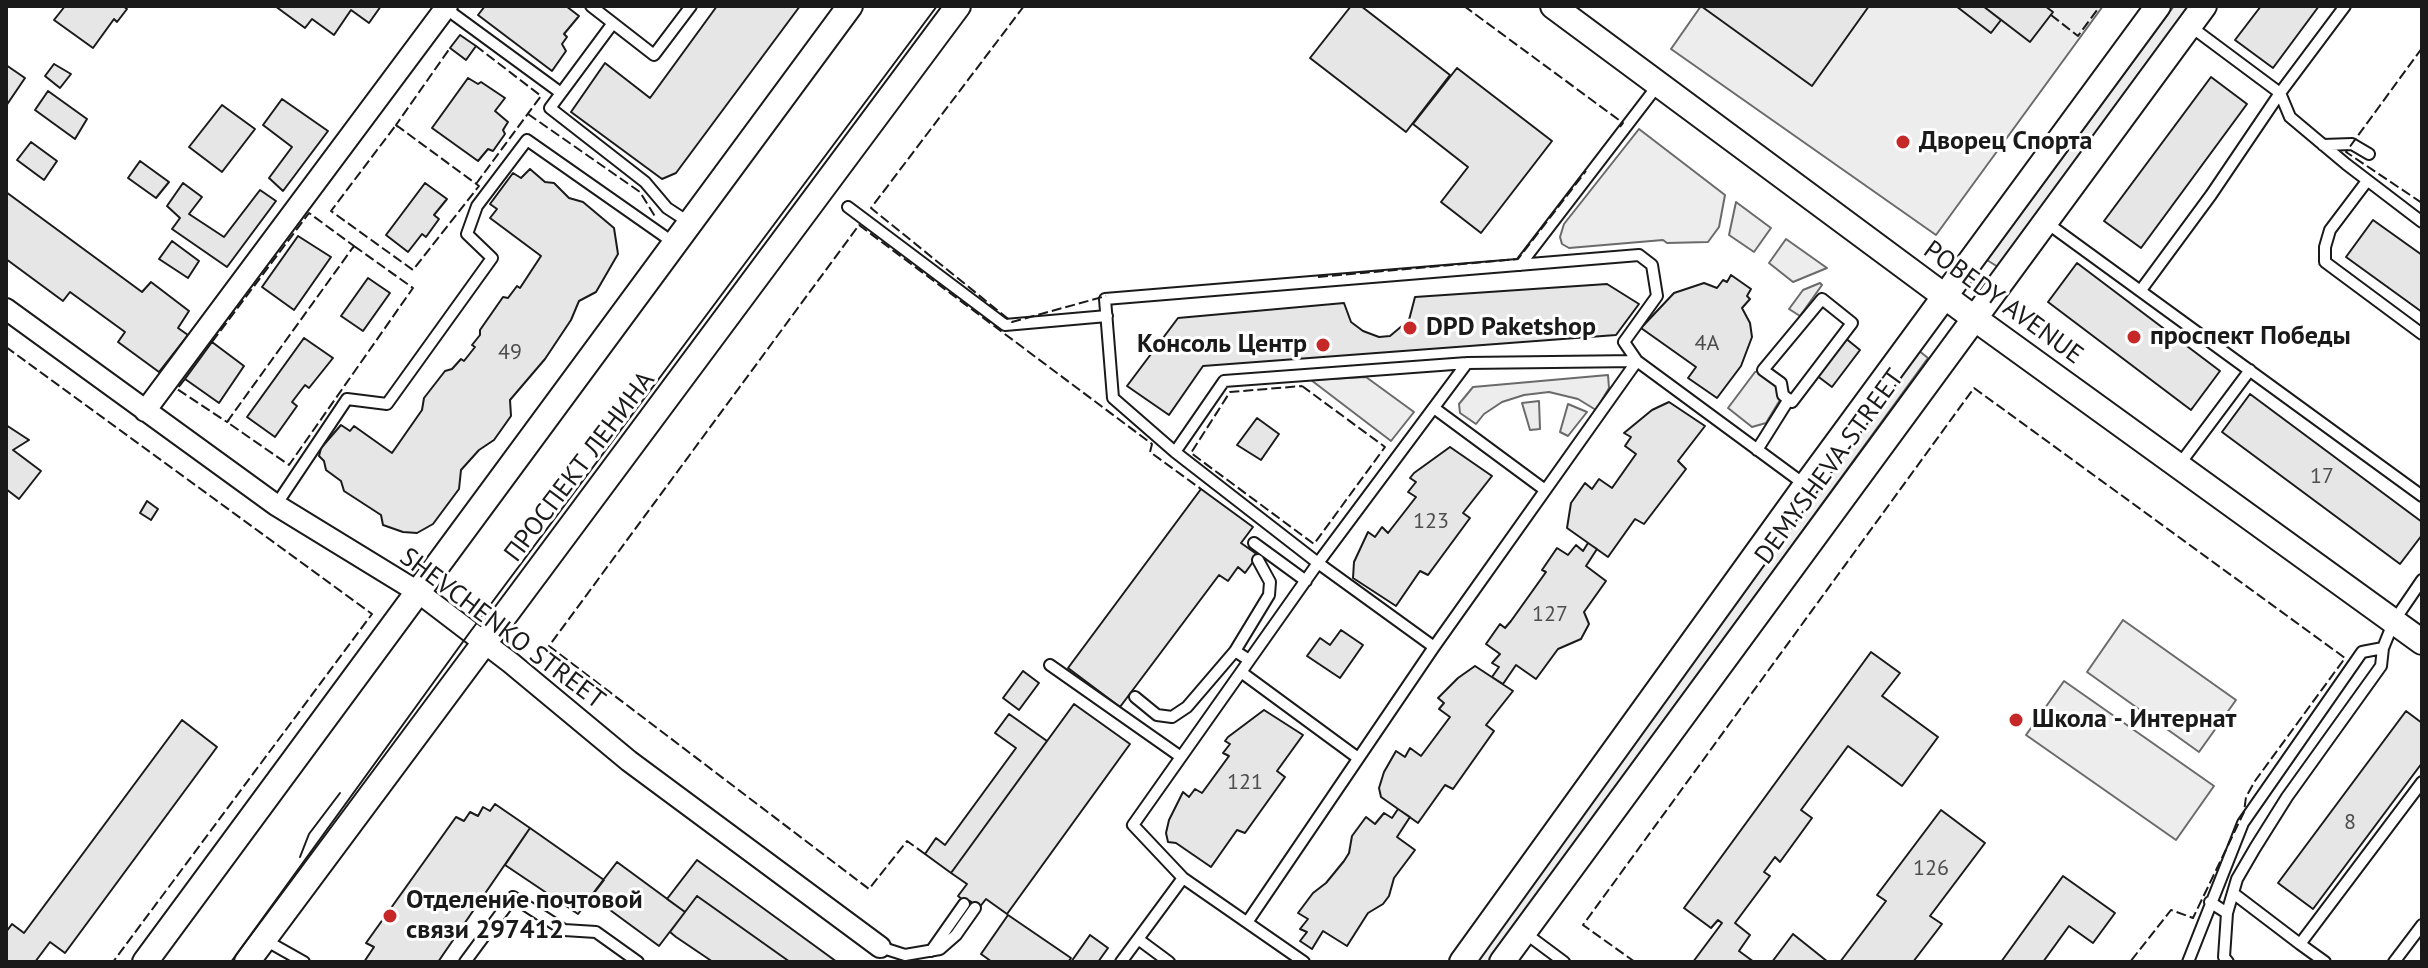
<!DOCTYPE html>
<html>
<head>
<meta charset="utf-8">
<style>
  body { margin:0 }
  #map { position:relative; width:2428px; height:968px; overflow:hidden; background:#fff; font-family:"PT Sans",sans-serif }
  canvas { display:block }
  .frame { position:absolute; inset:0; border:8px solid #1a1a1a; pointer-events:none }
</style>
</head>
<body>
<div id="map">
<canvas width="2428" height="968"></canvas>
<div class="frame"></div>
</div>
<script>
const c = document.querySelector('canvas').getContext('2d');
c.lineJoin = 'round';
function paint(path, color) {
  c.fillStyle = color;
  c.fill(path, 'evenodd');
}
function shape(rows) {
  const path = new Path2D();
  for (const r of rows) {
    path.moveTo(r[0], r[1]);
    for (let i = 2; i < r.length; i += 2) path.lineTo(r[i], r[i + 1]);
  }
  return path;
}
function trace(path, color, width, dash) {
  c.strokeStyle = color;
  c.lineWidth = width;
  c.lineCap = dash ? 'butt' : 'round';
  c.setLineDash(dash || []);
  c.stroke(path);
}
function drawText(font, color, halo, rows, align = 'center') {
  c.font = font + ' "PT Sans",sans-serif';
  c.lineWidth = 6;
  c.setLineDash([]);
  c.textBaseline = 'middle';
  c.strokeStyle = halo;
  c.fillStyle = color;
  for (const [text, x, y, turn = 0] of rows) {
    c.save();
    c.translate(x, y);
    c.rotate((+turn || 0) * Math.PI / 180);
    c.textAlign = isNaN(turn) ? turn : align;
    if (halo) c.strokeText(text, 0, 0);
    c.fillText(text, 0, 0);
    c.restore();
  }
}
const green = shape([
  [1701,6,2103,6,1936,235,1671,49,1701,6],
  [2174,6,2191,6,1998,267,1987,260,2174,6],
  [1639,129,1725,195,1719,227,1708,242,1667,243,1663,240,1569,248,1562,244,1560,237,1564,224,1639,129],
  [1736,202,1771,228,1754,252,1729,235,1736,202],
  [1786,239,1827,268,1793,282,1769,263,1786,239],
  [1820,283,1822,285,1800,316,1789,309,1803,290,1820,283],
  [1918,350,1928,358,1489,962,1474,962,1918,350],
  [1763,370,1781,383,1783,395,1766,423,1752,427,1728,408,1755,372,1763,370],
  [1608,375,1609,388,1596,410,1578,399,1549,392,1524,395,1502,402,1484,414,1476,424,1460,413,1459,404,1473,387,1608,375],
  [1366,377,1414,412,1391,441,1311,380,1366,377],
  [1539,401,1540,429,1530,430,1522,403,1539,401],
  [1568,404,1587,412,1568,436,1560,432,1568,404],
  [2123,620,2236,700,2199,752,2087,672,2123,620],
  [2064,681,2214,786,2176,840,2026,735,2064,681]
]);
paint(green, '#ededed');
trace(green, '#6a6a6a', 2);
const building = shape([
  [65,6,123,6,127,9,117,22,114,19,93,48,54,20,65,6],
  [275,6,381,6,369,23,351,10,334,35,312,19,305,28,275,6],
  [485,6,566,6,579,16,564,34,567,37,562,44,566,51,552,71,478,15,485,6],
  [717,6,800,6,676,173,662,179,571,112,605,63,650,98,717,6],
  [1351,6,1361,6,1450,75,1406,132,1310,58,1351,6],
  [1701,6,1869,6,1812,86,1701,6],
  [1956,6,1983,6,2001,20,1991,33,1956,6],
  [1983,6,2045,6,2053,12,2030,42,1983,6],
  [2261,6,2319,6,2273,68,2235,40,2261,6],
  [460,35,476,46,466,60,450,48,460,35],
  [54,64,71,74,60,88,45,76,54,64],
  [6,65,25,78,6,106,6,65],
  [1457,68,1552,141,1481,233,1441,202,1468,167,1413,124,1457,68],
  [2211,77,2247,104,2141,248,2104,221,2211,77],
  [468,78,478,84,481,82,505,98,495,111,508,122,503,130,505,134,493,151,488,149,478,161,432,128,468,78],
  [48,91,87,119,75,139,35,110,48,91],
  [282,99,328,131,283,191,269,178,292,147,263,125,282,99],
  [222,105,255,129,222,172,189,147,222,105],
  [31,142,57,161,44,180,17,160,31,142],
  [140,161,169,182,156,198,128,178,140,161],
  [530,169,545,182,554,183,569,198,583,202,614,228,618,254,596,292,579,301,571,320,545,359,510,400,511,416,494,440,479,450,461,470,459,489,433,524,417,533,403,532,383,525,381,515,344,491,341,481,326,470,324,461,319,456,321,448,341,425,350,431,354,426,392,453,422,410,424,398,445,371,452,369,461,359,464,361,475,347,472,345,480,335,480,330,503,297,508,298,517,286,520,288,541,256,490,218,497,209,490,204,513,173,521,178,530,169],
  [183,183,202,197,189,214,224,237,260,190,276,201,227,267,172,229,180,218,167,206,183,183],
  [425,183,447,199,434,215,439,219,426,237,422,234,408,252,386,235,425,183],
  [6,192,142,292,151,282,189,311,178,328,188,335,159,372,118,342,125,332,70,292,63,301,6,259,6,192],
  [2373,220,2422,255,2422,312,2346,257,2373,220],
  [298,236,331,257,294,310,262,287,298,236],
  [172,241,199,261,188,278,159,259,172,241],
  [2077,263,2220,371,2191,410,2048,302,2077,263],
  [1731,275,1751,289,1747,296,1750,299,1742,308,1750,323,1752,337,1741,366,1717,398,1688,378,1696,367,1641,328,1674,293,1704,283,1717,288,1723,280,1727,282,1731,275],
  [368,278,390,293,363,331,341,316,368,278],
  [1607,284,1639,304,1616,335,1203,366,1169,415,1127,386,1178,318,1344,303,1351,322,1363,331,1379,337,1390,336,1409,320,1415,297,1607,284],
  [1844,337,1860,350,1832,387,1816,375,1844,337],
  [304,338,333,358,309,388,305,385,292,402,297,406,275,437,247,417,304,338],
  [212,342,244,366,219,403,185,379,212,342],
  [2250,394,2422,522,2422,535,2400,564,2222,432,2250,394],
  [1669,402,1705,426,1678,461,1686,469,1644,524,1635,519,1608,557,1567,528,1571,503,1585,483,1592,489,1599,479,1612,488,1636,454,1625,446,1631,437,1624,433,1652,410,1669,402],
  [1257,418,1279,434,1261,460,1237,445,1257,418],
  [6,425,29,440,13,450,41,471,19,499,6,489,6,425],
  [1450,447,1492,476,1463,513,1470,518,1428,575,1420,571,1396,606,1353,578,1354,562,1368,532,1375,537,1382,527,1388,533,1416,497,1408,492,1416,482,1410,478,1414,473,1450,447],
  [1201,489,1253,527,1241,543,1258,555,1245,573,1238,567,1228,581,1219,575,1120,707,1068,668,1201,489],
  [147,501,158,509,151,520,140,513,147,501],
  [1588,543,1597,549,1586,566,1606,581,1584,612,1589,624,1581,639,1558,649,1536,679,1516,665,1503,684,1492,677,1499,667,1492,663,1500,654,1486,644,1500,624,1505,628,1511,621,1546,572,1542,570,1557,548,1568,555,1576,545,1583,551,1588,543],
  [1341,630,1363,645,1340,678,1307,656,1320,638,1330,645,1341,630],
  [1871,652,1900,673,1882,696,1938,737,1902,786,1848,746,1801,810,1812,818,1780,862,1775,857,1764,872,1770,876,1735,923,1750,935,1739,951,1754,962,1693,962,1722,923,1718,920,1711,928,1684,908,1871,652],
  [1475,666,1513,691,1486,725,1494,731,1453,789,1445,785,1418,823,1381,797,1379,788,1384,772,1396,751,1405,757,1410,748,1421,756,1450,717,1439,709,1444,703,1438,698,1458,678,1475,666],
  [1023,671,1039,683,1019,710,1003,698,1023,671],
  [1074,704,1130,744,1007,914,986,899,979,908,970,901,968,904,958,896,967,884,951,873,1074,704],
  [1264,710,1303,735,1277,771,1285,777,1245,833,1237,830,1211,867,1176,843,1168,842,1166,833,1169,820,1183,792,1189,797,1195,789,1202,793,1229,756,1223,753,1230,744,1225,741,1228,737,1264,710],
  [2406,711,2422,723,2422,763,2313,909,2278,883,2406,711],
  [1009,714,1047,741,951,873,925,854,936,838,945,845,1016,748,995,733,1009,714],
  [182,720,217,747,65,953,50,942,35,962,6,962,6,932,12,924,24,933,182,720],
  [495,804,530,828,438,962,364,962,374,947,366,943,456,817,464,821,470,812,478,816,483,807,490,811,495,804],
  [1398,809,1410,817,1397,837,1415,850,1394,878,1389,896,1383,904,1368,913,1347,946,1323,931,1312,949,1300,941,1307,932,1300,929,1308,919,1298,913,1313,893,1326,883,1344,861,1349,853,1352,836,1366,817,1375,824,1384,813,1392,818,1398,809],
  [1941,810,1985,843,1930,916,1942,924,1913,962,1840,962,1886,901,1877,895,1941,810],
  [530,828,604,880,578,914,505,865,530,828],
  [697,860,837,962,790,962,697,896,685,912,667,899,697,860],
  [617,862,685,912,659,946,591,896,617,862],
  [2063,876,2115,913,2093,943,2069,926,2043,962,2001,962,2063,876],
  [697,896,790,962,713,962,676,937,670,932,697,896],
  [1008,915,1071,958,1068,962,992,962,981,954,1008,915],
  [1793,934,1828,962,1772,962,1793,934],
  [1090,935,1108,948,1098,962,1071,962,1090,935]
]);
paint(building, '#e6e6e6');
trace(building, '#1a1a1a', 2);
const service = shape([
  [591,6,654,55,691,6],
  [445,8,561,93],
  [613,23,550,108,645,182,667,208,690,223],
  [2190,26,2280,93,2290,117,2346,164,2422,222],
  [2323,145,2352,144,2369,154],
  [2367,181,2330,230,2325,247,2325,262,2422,334],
  [848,207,1005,325,1107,316],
  [2047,223,2422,496],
  [1520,265,1658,85],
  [2141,290,2211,195,2280,93,2345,6],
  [1822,299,1852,323,1792,402,1783,395,1781,383,1763,370,1822,299],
  [1434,408,1545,490],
  [1757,450,1789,399],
  [1175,452,1224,381,1467,363,1637,361,1804,484],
  [2179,465,2250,370],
  [276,505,347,399,387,404,492,258,467,234,477,206,527,140,674,243],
  [1254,543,1306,581],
  [1249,660,1235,651,1269,595,1270,582,1258,560],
  [1050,665,1181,757],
  [1241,672,1358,758],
  [1135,697,1157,715,1172,717,1187,707,1235,651],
  [2233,893,2300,944],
  [2210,902,2227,913,2224,957,2228,962],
  [2227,913,2237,879,2255,848,2287,797,2381,666,2383,648,2394,621,2422,580],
  [1248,921,1434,647,1637,361,1624,342,1657,296,1652,265,1639,255,1105,299,1113,398,1175,452,1318,563,1434,647],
  [1525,933,1564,962],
  [1138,939,1169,962],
  [265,940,304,962],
  [880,947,905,955,940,949,956,935,975,908],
  [931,951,964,904],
  [465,962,513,897,564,930,596,932,638,962],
  [1121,962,1183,878],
  [1304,962,1183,878,1133,825,1318,563,1467,363],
  [2188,962,2243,823,2362,652,2383,648],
  [2325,962,2300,944,2422,782],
  [2394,962,2422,925]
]);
const minor = shape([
  [6,309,276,505,418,592,511,663,629,761,880,947],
  [145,411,447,6]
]);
const tertiary = shape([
  [1553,6,1974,318,2422,642],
  [145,962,850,6],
  [247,962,958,6],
  [1462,962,1806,485,2158,6],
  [1502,962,2204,6]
]);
trace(service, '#1a1a1a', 14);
trace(minor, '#1a1a1a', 24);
trace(tertiary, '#1a1a1a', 28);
trace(service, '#fff', 10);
trace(minor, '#fff', 20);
trace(tertiary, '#fff', 24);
trace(shape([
  [300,857,309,834,340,793],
  [231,962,470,632,937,6]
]), '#1a1a1a', 2);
trace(shape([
  [1024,6,871,208,1012,322,1106,296],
  [1464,6,1623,123,1620,127],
  [2051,15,2078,36,2100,6],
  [2422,48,2346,152,2422,203],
  [528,114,640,192,656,218],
  [396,125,479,186,413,270,331,211,396,125],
  [398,127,396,125,450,48],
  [476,184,541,96,476,46],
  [354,246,413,288,289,465,227,422,354,246],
  [1318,277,1518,259,1586,171],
  [212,342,309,213,354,246,353,248],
  [6,347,372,614,113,962],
  [185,379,177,389,227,422,229,420],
  [1302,386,1385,447,1314,544,1191,453,1230,392,1302,386],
  [925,854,907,841,869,889,549,646,859,225,1152,444,1150,452,1201,489],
  [1635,962,1583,925,1974,388,2345,658,2255,781,2246,797,2244,812,2193,918,2171,910,2130,962]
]), '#1a1a1a', 2, [10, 4]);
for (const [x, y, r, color] of [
  [1903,142,8,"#c62828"],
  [1410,328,8,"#c62828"],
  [2134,337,8,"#c62828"],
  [1323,345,8,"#c62828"],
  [2016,720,8,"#c62828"],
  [390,916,8,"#c62828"]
]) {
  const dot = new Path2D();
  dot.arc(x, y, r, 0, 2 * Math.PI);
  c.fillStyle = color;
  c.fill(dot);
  trace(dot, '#fff', 3);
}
drawText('22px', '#4d4d4d', null, [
  ["4А",1707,344],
  ["49",510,353],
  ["17",2322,477],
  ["123",1431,522],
  ["127",1550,615],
  ["121",1245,783],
  ["8",2350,823],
  ["126",1931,869]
]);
drawText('bold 26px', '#1a1a1a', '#fff', [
  ["Дворец Спорта",1919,142],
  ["DPD Paketshop",1426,328],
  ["проспект Победы",2150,337],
  ["Консоль Центр",1307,345,"right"],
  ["Школа - Интернат",2032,720],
  ["Отделение почтовой",406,901],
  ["связи 297412",406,931]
], 'left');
drawText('26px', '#1a1a1a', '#fff', [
  ["POBEDY AVENUE",2003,303,36],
  ["ПРОСПЕКТ ЛЕНИНА",580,467,-53],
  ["DEMYSHEVA STREET",1830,467,-54],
  ["SHEVCHENKO STREET",502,629,37]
]);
</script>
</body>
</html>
